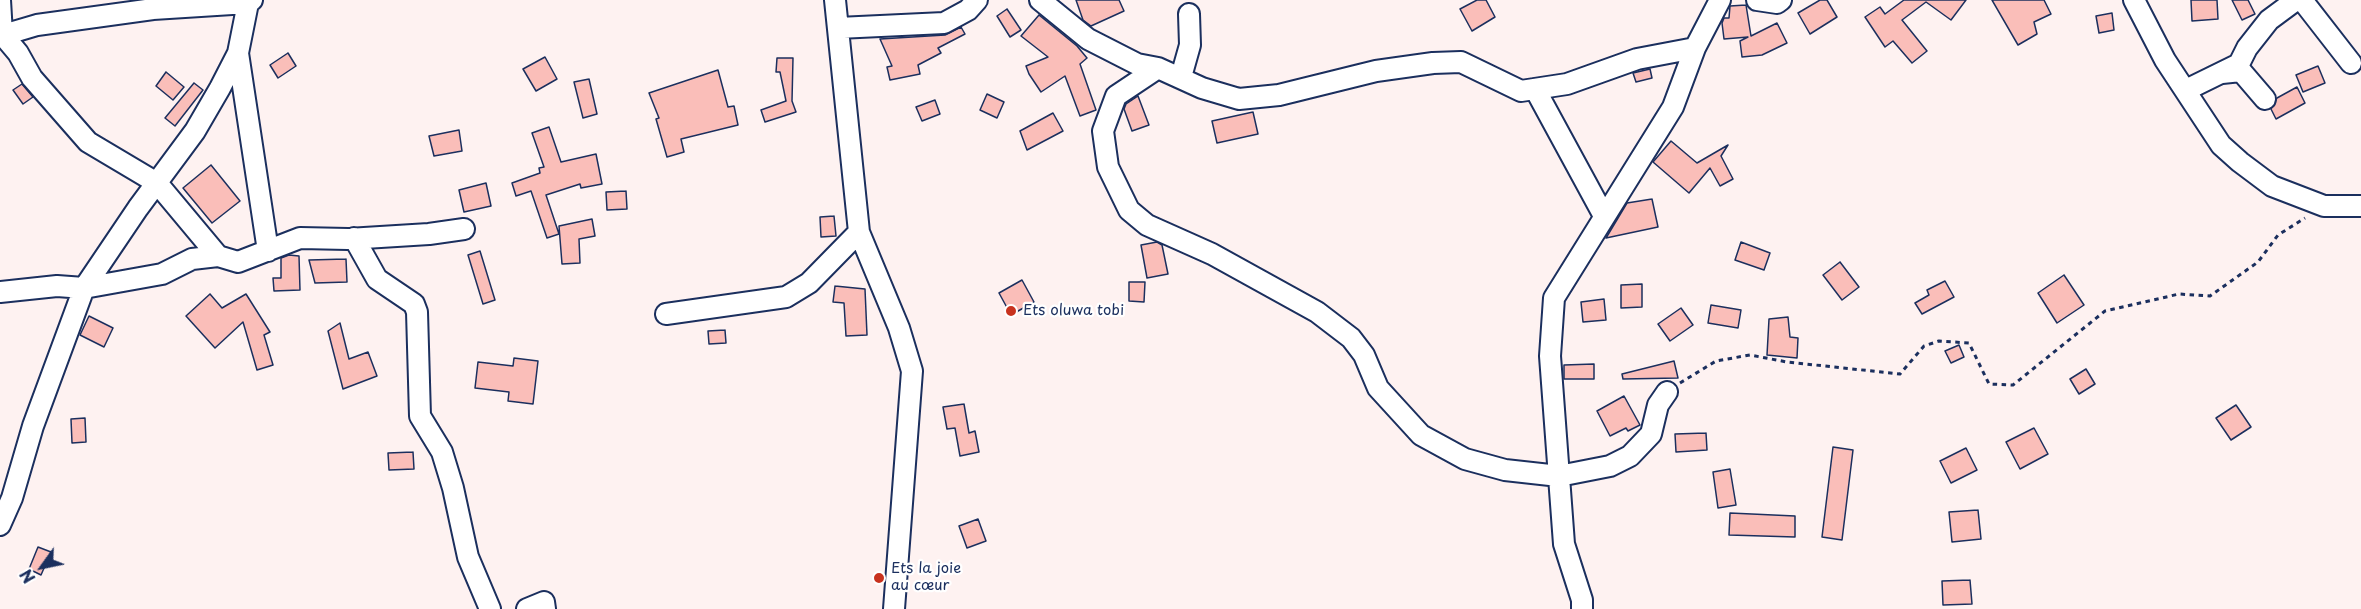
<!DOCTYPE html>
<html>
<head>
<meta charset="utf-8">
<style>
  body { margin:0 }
  #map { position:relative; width:2361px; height:609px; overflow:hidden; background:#fef2f1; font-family:"Playpen Sans",sans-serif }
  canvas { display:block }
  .north { position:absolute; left:12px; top:537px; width:60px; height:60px; -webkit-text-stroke:4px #fff; paint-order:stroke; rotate:237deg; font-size:16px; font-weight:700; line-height:24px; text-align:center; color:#1b2f5e }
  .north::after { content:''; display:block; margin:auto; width:21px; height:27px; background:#1b2f5e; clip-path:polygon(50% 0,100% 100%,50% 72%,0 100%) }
</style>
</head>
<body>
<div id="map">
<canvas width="2361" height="609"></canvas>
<div class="north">N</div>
</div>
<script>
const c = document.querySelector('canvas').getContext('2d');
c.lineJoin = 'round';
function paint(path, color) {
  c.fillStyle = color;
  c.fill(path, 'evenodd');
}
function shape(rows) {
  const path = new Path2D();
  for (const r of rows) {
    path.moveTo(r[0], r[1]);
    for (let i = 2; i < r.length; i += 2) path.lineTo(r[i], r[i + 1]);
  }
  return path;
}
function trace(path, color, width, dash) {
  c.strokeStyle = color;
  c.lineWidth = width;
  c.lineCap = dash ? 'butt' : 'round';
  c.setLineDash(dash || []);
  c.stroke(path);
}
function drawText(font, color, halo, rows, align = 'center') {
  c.font = font + ' "Playpen Sans",sans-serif';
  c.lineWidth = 4.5;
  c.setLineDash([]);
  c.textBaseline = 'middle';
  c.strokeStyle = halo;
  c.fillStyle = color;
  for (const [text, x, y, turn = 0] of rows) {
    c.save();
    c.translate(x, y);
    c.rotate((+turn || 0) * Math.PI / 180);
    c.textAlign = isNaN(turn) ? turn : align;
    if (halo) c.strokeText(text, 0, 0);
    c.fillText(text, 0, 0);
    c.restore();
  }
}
const building = shape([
  [1076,0,1119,0,1124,11,1091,26,1083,20,1076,0],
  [1477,0,1486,0,1495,17,1472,31,1460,9,1477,0],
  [1820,0,1827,0,1837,17,1810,34,1798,13,1820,0],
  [1904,0,1966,0,1951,20,1926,2,1902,20,1927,51,1912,63,1893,41,1885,47,1865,17,1880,7,1885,14,1904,0],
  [1992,0,2044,0,2051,14,2034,22,2037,34,2018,45,1992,0],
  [2191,0,2217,0,2218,19,2192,21,2191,0],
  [2232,0,2248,0,2255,14,2242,20,2232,0],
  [1746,5,1751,36,1777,23,1787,43,1762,55,1742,57,1740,41,1748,37,1724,39,1722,23,1724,18,1729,18,1730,6,1746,5],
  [1007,9,1021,30,1010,37,997,16,1007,9],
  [2112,13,2114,30,2099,33,2096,16,2112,13],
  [1039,15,1077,46,1087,58,1080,64,1096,110,1080,116,1065,76,1041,92,1029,74,1026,66,1048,57,1021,36,1039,15],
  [961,27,965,34,938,48,941,53,918,65,920,74,890,80,887,67,892,66,880,39,945,35,961,27],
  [288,53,296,66,278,78,270,65,288,53],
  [545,57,557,79,536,91,523,69,545,57],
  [777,58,793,58,792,101,796,112,765,122,761,110,786,101,780,72,776,72,777,58],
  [2318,66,2325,83,2303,92,2296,75,2318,66],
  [1650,69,1652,78,1636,82,1633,73,1650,69],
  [718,70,728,107,734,106,738,125,681,139,684,152,667,157,656,119,659,118,649,93,718,70],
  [166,72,184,87,173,100,156,86,166,72],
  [589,79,597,114,583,118,574,82,589,79],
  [194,83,203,90,175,126,165,118,194,83],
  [22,84,33,97,23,104,13,90,22,84],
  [2297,87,2305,103,2276,119,2271,109,2277,98,2297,87],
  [987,94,1004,102,997,118,980,110,987,94],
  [1138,96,1149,125,1132,131,1124,109,1126,104,1138,96],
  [935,100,940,114,922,121,916,107,935,100],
  [1253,112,1258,134,1217,143,1212,121,1253,112],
  [1053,113,1063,131,1027,150,1020,131,1053,113],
  [549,127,561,162,596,154,602,184,581,188,580,184,546,195,559,234,547,238,531,191,516,196,512,183,540,173,539,168,544,167,532,133,549,127],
  [459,130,462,151,434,156,429,136,459,130],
  [1671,141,1697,163,1728,145,1721,156,1733,179,1720,186,1710,168,1689,193,1653,162,1671,141],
  [211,165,240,201,212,223,183,188,211,165],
  [486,183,491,206,464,212,459,190,486,183],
  [626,191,627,209,607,210,606,192,626,191],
  [1652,199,1658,227,1606,238,1627,203,1652,199],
  [834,216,836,236,821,237,820,217,834,216],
  [592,219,595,236,579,239,580,263,562,264,559,226,592,219],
  [1157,242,1162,245,1168,274,1147,278,1141,245,1157,242],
  [1741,242,1770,253,1764,270,1735,260,1741,242],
  [480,251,495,300,483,304,468,255,480,251],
  [289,255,299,256,300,290,274,291,273,278,281,278,281,258,289,255],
  [346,259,347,282,315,283,309,260,346,259],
  [1840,262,1859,287,1842,300,1823,275,1840,262],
  [2064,275,2084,305,2057,323,2038,293,2064,275],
  [1022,280,1034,302,1011,315,999,293,1022,280],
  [1945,281,1954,297,1922,314,1915,303,1929,295,1927,290,1945,281],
  [1129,282,1145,282,1144,302,1129,301,1129,282],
  [1642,284,1642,307,1621,308,1621,285,1642,284],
  [835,286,865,289,867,335,846,336,844,303,833,302,835,286],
  [210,294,222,308,246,294,270,332,264,335,273,365,257,370,243,322,215,348,186,316,210,294],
  [1604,299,1606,320,1583,322,1581,302,1604,299],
  [1711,305,1741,310,1738,328,1708,323,1711,305],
  [1681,308,1693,325,1670,341,1658,324,1681,308],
  [89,316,113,328,104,347,80,335,89,316],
  [1788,317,1790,337,1798,338,1797,358,1767,355,1769,319,1788,317],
  [340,323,349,359,368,352,377,376,343,389,328,331,340,323],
  [725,330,726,343,709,344,708,331,725,330],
  [1959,345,1964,357,1951,363,1945,351,1959,345],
  [514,358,538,361,533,404,508,401,509,392,475,388,478,362,513,366,514,358],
  [1674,361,1678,378,1623,379,1622,374,1674,361],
  [1594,364,1594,379,1564,379,1564,365,1594,364],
  [2086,369,2095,384,2079,394,2070,379,2086,369],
  [1624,396,1640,425,1628,431,1626,428,1610,436,1597,411,1624,396],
  [964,404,969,433,975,431,979,452,960,456,955,428,947,429,943,407,964,404],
  [2236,405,2251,427,2231,440,2216,418,2236,405],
  [85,418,86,442,72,443,71,419,85,418],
  [2034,428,2048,454,2020,469,2006,442,2034,428],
  [1706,433,1707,450,1676,452,1675,434,1706,433],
  [1833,447,1853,450,1842,540,1822,537,1833,447],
  [1966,448,1977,470,1951,483,1940,461,1966,448],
  [413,452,414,469,389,470,388,453,413,452],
  [1730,469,1736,505,1718,508,1713,472,1730,469],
  [1978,510,1981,539,1952,542,1949,512,1978,510],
  [1730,513,1795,516,1795,537,1729,535,1730,513],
  [978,519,986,541,967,548,959,526,978,519],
  [38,547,51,552,41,575,29,569,38,547],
  [1970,580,1972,604,1943,605,1942,581,1970,580]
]);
paint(building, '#fabeb9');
trace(building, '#1b2f5e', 1.5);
const minor = shape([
  [0,0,2,34,18,53,32,78,88,142,157,183,218,256],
  [835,0,859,232,899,328,912,371,894,609],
  [1040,0,1088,39,1137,64,1158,68,1202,88,1239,99,1279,95,1376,71,1433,63,1461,62,1521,91,1567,84,1637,59,1695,48],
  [1757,0,1777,3,1781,0],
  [2134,0,2165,60,2221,145,2240,162,2272,186,2324,206,2361,206],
  [2302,0,2351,63],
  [838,28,944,23,968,10,977,0],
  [0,36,37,25,153,9,248,3],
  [238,53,268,251],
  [1158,68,1116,96,1103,131,1108,167,1129,210,1147,225,1212,254,1317,312,1351,338,1364,355,1378,388,1421,435,1465,459,1505,470,1559,476,1610,466,1630,456,1651,434,1658,405,1667,392],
  [2222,73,2241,71,2265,99],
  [1181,77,1190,45,1189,14],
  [1535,89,1604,216],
  [2186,90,2239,64,2247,48,2269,20,2296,0],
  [354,238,377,279,414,304,417,312,420,416,442,452,453,488,468,557,490,609],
  [0,292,57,286,84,288,162,274,192,259,218,256,238,262,300,238,348,239,429,234,464,229],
  [666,314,786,297,809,283,859,232],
  [0,525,12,498,33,426,84,288,138,208,195,131,220,88,238,53,248,3,252,0],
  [527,609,544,602,545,609],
  [1582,609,1582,600,1564,544,1550,356,1554,298,1673,107,1695,48,1720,0]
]);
trace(minor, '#1b2f5e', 24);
trace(shape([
  [1680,383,1716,361,1750,355,1787,362,1900,374,1924,346,1939,341,1969,343,1989,384,2013,385,2105,311,2179,294,2210,296,2258,262,2278,235,2305,218]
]), '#1b2f5e', 3, [4.5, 4.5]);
trace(minor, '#fff', 20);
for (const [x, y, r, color] of [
  [1011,311,6,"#c8321e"],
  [879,578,6,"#c8321e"]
]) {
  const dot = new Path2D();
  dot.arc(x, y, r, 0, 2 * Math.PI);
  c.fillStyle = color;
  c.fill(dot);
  trace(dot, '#fff', 2);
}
drawText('15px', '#1b2f5e', '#fff', [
  ["Ets oluwa tobi",1023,311],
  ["Ets la joie",891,569],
  ["au cœur",891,586]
], 'left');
</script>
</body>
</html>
